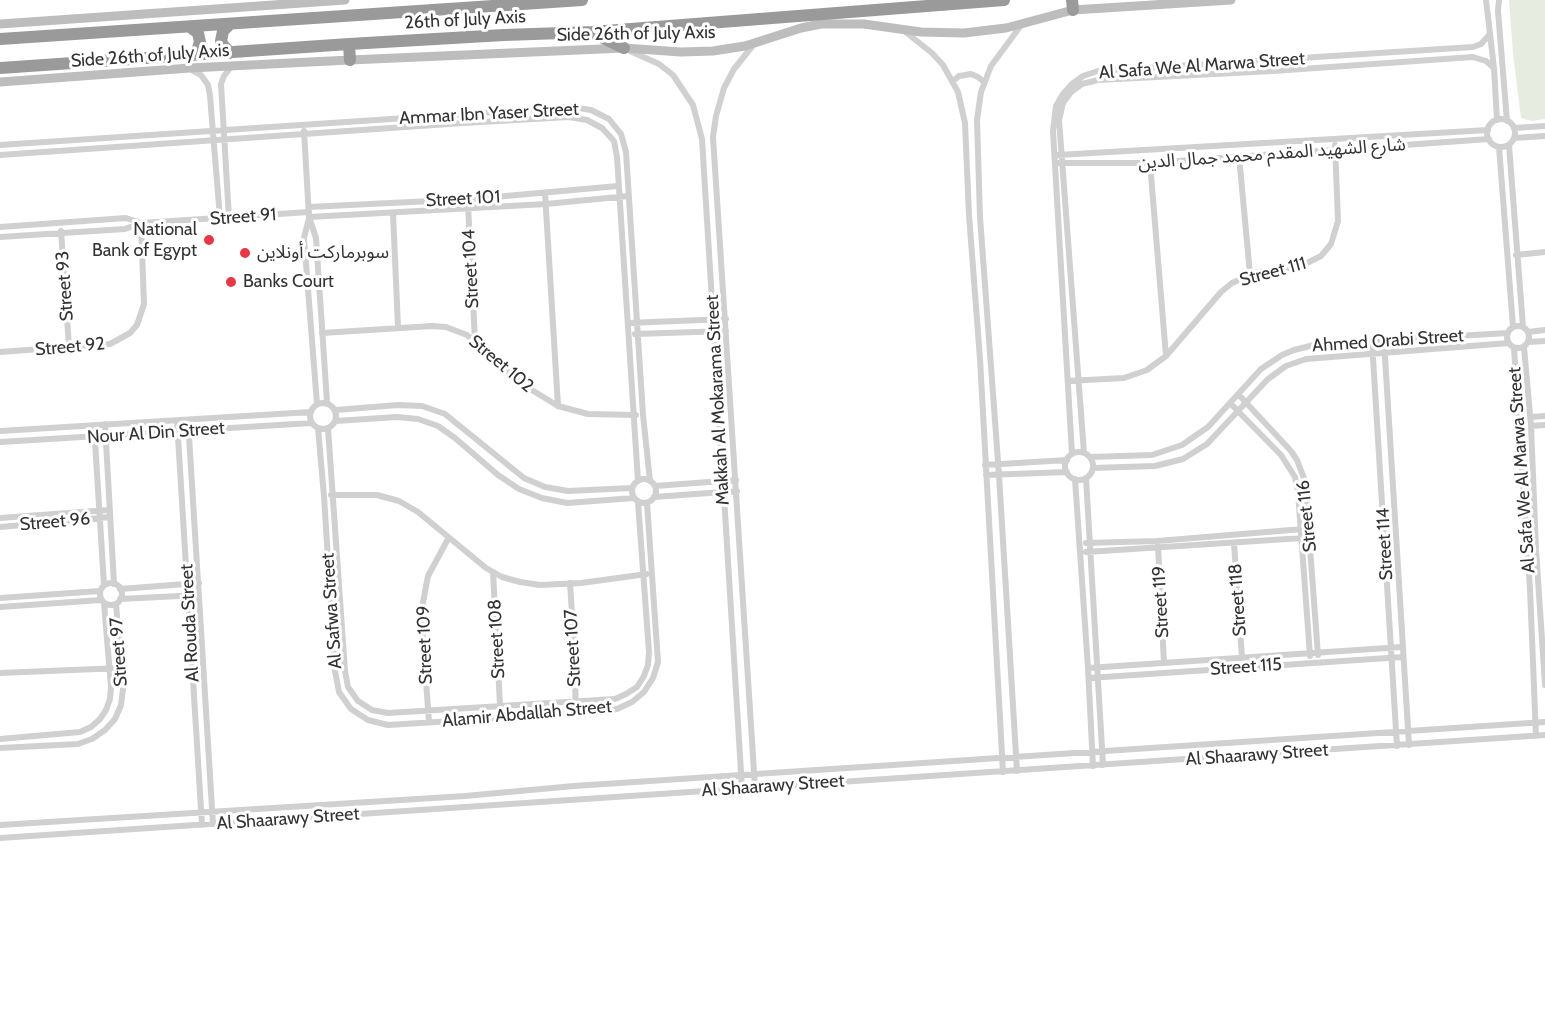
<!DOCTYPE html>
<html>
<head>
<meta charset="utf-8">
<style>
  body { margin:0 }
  canvas { display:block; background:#fff }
</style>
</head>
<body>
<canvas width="1545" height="1021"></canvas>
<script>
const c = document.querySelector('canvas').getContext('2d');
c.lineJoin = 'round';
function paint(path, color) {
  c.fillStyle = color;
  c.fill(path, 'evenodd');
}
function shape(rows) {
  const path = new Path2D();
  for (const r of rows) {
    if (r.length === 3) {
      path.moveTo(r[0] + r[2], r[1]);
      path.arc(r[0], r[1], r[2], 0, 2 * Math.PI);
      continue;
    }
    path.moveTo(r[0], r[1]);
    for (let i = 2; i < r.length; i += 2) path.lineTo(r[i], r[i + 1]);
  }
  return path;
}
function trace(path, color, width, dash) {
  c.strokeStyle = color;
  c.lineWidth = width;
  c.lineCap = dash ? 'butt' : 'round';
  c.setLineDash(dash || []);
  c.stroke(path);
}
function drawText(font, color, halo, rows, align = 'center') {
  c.font = font + ' Cabin,"Noto Sans Arabic",sans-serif';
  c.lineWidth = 6;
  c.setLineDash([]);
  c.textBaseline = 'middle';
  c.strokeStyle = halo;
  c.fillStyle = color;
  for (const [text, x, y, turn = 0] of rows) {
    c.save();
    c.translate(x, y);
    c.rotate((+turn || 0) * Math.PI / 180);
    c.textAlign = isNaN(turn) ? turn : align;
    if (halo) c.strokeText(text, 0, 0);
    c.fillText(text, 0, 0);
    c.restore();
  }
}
paint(shape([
  [1509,0,1545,0,1545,119,1532,121,1521,118,1513,54]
]), '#e6ecdf');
trace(shape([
  [1486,0,1494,68,1497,120],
  [1499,0,1498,11,1507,121],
  [903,30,932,53,943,65,958,92,965,123,969,215,980,359,1003,772],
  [630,51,659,64,673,75,693,105,702,139,742,788],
  [190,69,201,75,208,85,210,96,220,218],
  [953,81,959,76,971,74,978,77,984,82],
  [1501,133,14],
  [1514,128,1545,126],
  [304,131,309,217,316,238,327,402],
  [1514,138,1545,136],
  [0,145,572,107,591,110,609,119,621,134,626,152,643,415,650,481],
  [1509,145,1523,327],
  [1499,147,1513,327],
  [0,155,463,123,569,117,587,120,602,128,614,141,617,157,638,481],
  [1058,155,1488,130],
  [1239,156,1250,274],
  [1058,163,1150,163,1489,139],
  [1150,163,1166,356],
  [545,193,558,406],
  [468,205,475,340],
  [309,207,472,199,618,186],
  [393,213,398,327],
  [309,217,546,204,628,196],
  [229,218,221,84,224,76,231,67],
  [309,218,304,238,317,404],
  [0,227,126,218,141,223,309,212],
  [61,231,69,347],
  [0,237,125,229,141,223],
  [1516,255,1545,252],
  [628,323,726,319],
  [1518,337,11],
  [1528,332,1545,330],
  [322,333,432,326,446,327,467,335,522,384,558,406,588,414,636,415],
  [635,334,726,331],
  [1384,341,1409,745],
  [1372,342,1397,746],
  [1528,342,1545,341],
  [1524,347,1531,426,1536,549,1545,685],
  [1514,348,1530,589,1536,736],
  [0,352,110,344,130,333,137,325,144,304,141,223],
  [1068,381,1124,378,1147,370,1166,356,1221,292,1232,283,1257,272,1299,267,1321,256,1331,244,1338,221,1335,145],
  [1238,394,1291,451,1297,460,1305,481,1318,655],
  [323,416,13],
  [1230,403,1281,455,1295,477,1298,492,1310,656],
  [336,410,398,405,422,406,445,414,524,478,545,487,568,491,632,488],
  [1531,417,1545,416],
  [188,420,213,824],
  [177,421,202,825],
  [336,421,397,417,418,419,438,426,455,438,498,475,519,489,542,498,567,503,634,498],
  [105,424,114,584],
  [94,425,104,585],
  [1531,426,1545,425],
  [318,428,324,496,335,671,339,692,351,709,368,720,388,725,599,712,617,709,632,702,644,692,653,678,658,662,647,503],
  [328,428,345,671,348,687,358,701,372,710,388,713,615,699,626,694,637,687,644,676,648,665,649,652,638,502],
  [0,431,311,412],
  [0,442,312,423],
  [1079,466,14],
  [1084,453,1059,120,1063,103,1071,92,1082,84,1098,80,1273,71,1473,57,1486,61,1494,68],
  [1072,454,1053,131,1056,106,1063,94,1072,84,1083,76,1098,71,1473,47,1481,44,1490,34],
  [1090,457,1152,455,1182,445,1208,427,1261,369,1282,355,1294,350,1318,344,1508,333],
  [985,465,1067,460],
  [1093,468,1155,466,1183,459,1207,444,1268,379,1286,366,1306,359,1509,343],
  [986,475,1067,472],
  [1086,478,1103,765],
  [1075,479,1088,668,1093,766],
  [644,491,12],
  [655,486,736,480],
  [331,495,377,495,399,501,418,512,486,568,502,577,520,582,540,585,581,583,647,574],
  [654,497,737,491],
  [0,518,109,510],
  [0,527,110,517],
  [1086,543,1157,541,1303,529],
  [1234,543,1242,658],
  [1158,546,1164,663],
  [1086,552,1303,538],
  [493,572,500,705],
  [570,583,574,644,576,713],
  [111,594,11],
  [120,589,199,583],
  [0,598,100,591],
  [120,599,199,595],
  [0,607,101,600],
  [1088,668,1402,647],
  [0,673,121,668],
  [1089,678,1403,657],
  [429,722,421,613,428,576,448,539],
  [0,739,80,732,91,727,100,719,106,710,110,699,111,687,104,603],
  [0,748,78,744,92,739,105,730,115,719,121,705,123,689,116,604],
  [1017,771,999,475,980,217,977,120,981,92,991,66,1022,24],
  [755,787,713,137,716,116,724,88,734,69,755,43],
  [0,825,465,796,574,786,1545,722],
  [0,838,1545,735]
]), '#d0d0d0', 6);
trace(shape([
  [0,24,345,0],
  [0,82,190,68,350,60,624,48,681,52,713,51,745,46,801,28,821,24,864,24,921,32,964,33,1006,28,1073,10,1231,0]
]), '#bdbdbd', 9);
trace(shape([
  [1072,0,1073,10],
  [593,33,624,48],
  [0,39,582,0],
  [349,44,350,60],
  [230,53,223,45,221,41,223,31,230,24],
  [189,56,197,51,200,42,198,33,190,27],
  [0,68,349,44,504,35,592,32,1004,0]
]), '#9a9a9a', 12);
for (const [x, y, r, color] of [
  [209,240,6,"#e63946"],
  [245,253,6,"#e63946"],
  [231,282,6,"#e63946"]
]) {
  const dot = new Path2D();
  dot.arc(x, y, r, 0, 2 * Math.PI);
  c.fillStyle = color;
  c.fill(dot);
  trace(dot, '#fff', 2);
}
drawText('18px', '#333', '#fff', [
  ["26th of July Axis",465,20,-3],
  ["Side 26th of July Axis",636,34,-1],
  ["Side 26th of July Axis",150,56,-4],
  ["Al Safa We Al Marwa Street",1202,66,-4],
  ["Ammar Ibn Yaser Street",489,114,-3],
  ["شارع الشهيد المقدم محمد جمال الدين",1272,154,-4],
  ["Street 101",463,199,-3],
  ["Street 91",243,217,-4],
  ["Street 104",471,269,-93],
  ["Street 111",1273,272,-15],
  ["Street 93",65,286,-94],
  ["Ahmed Orabi Street",1388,341,-4],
  ["Street 92",70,347,-5],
  ["Street 102",501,364,40],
  ["Makkah Al Mokarama Street",718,400,-93],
  ["Nour Al Din Street",156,433,-4],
  ["Al Safa We Al Marwa Street",1522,470,-94],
  ["Street 116",1307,516,-96],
  ["Street 96",55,522,-5],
  ["Street 114",1385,544,-93],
  ["Street 118",1238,600,-94],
  ["Street 119",1161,602,-93],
  ["Al Safwa Street",332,611,-94],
  ["Al Rouda Street",190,623,-93],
  ["Street 108",497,639,-93],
  ["Street 109",425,645,-92],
  ["Street 107",573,648,-93],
  ["Street 97",119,652,-94],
  ["Street 115",1246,667,-4],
  ["Alamir Abdallah Street",527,714,-5],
  ["Al Shaarawy Street",1257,755,-4],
  ["Al Shaarawy Street",773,786,-4],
  ["Al Shaarawy Street",288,819,-4]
]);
drawText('18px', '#333', '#fff', [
  ["National",197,230,"right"],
  ["Bank of Egypt",197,251,"right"],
  ["سوبرماركت أونلاين",257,253],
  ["Banks Court",243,282]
], 'left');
</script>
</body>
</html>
